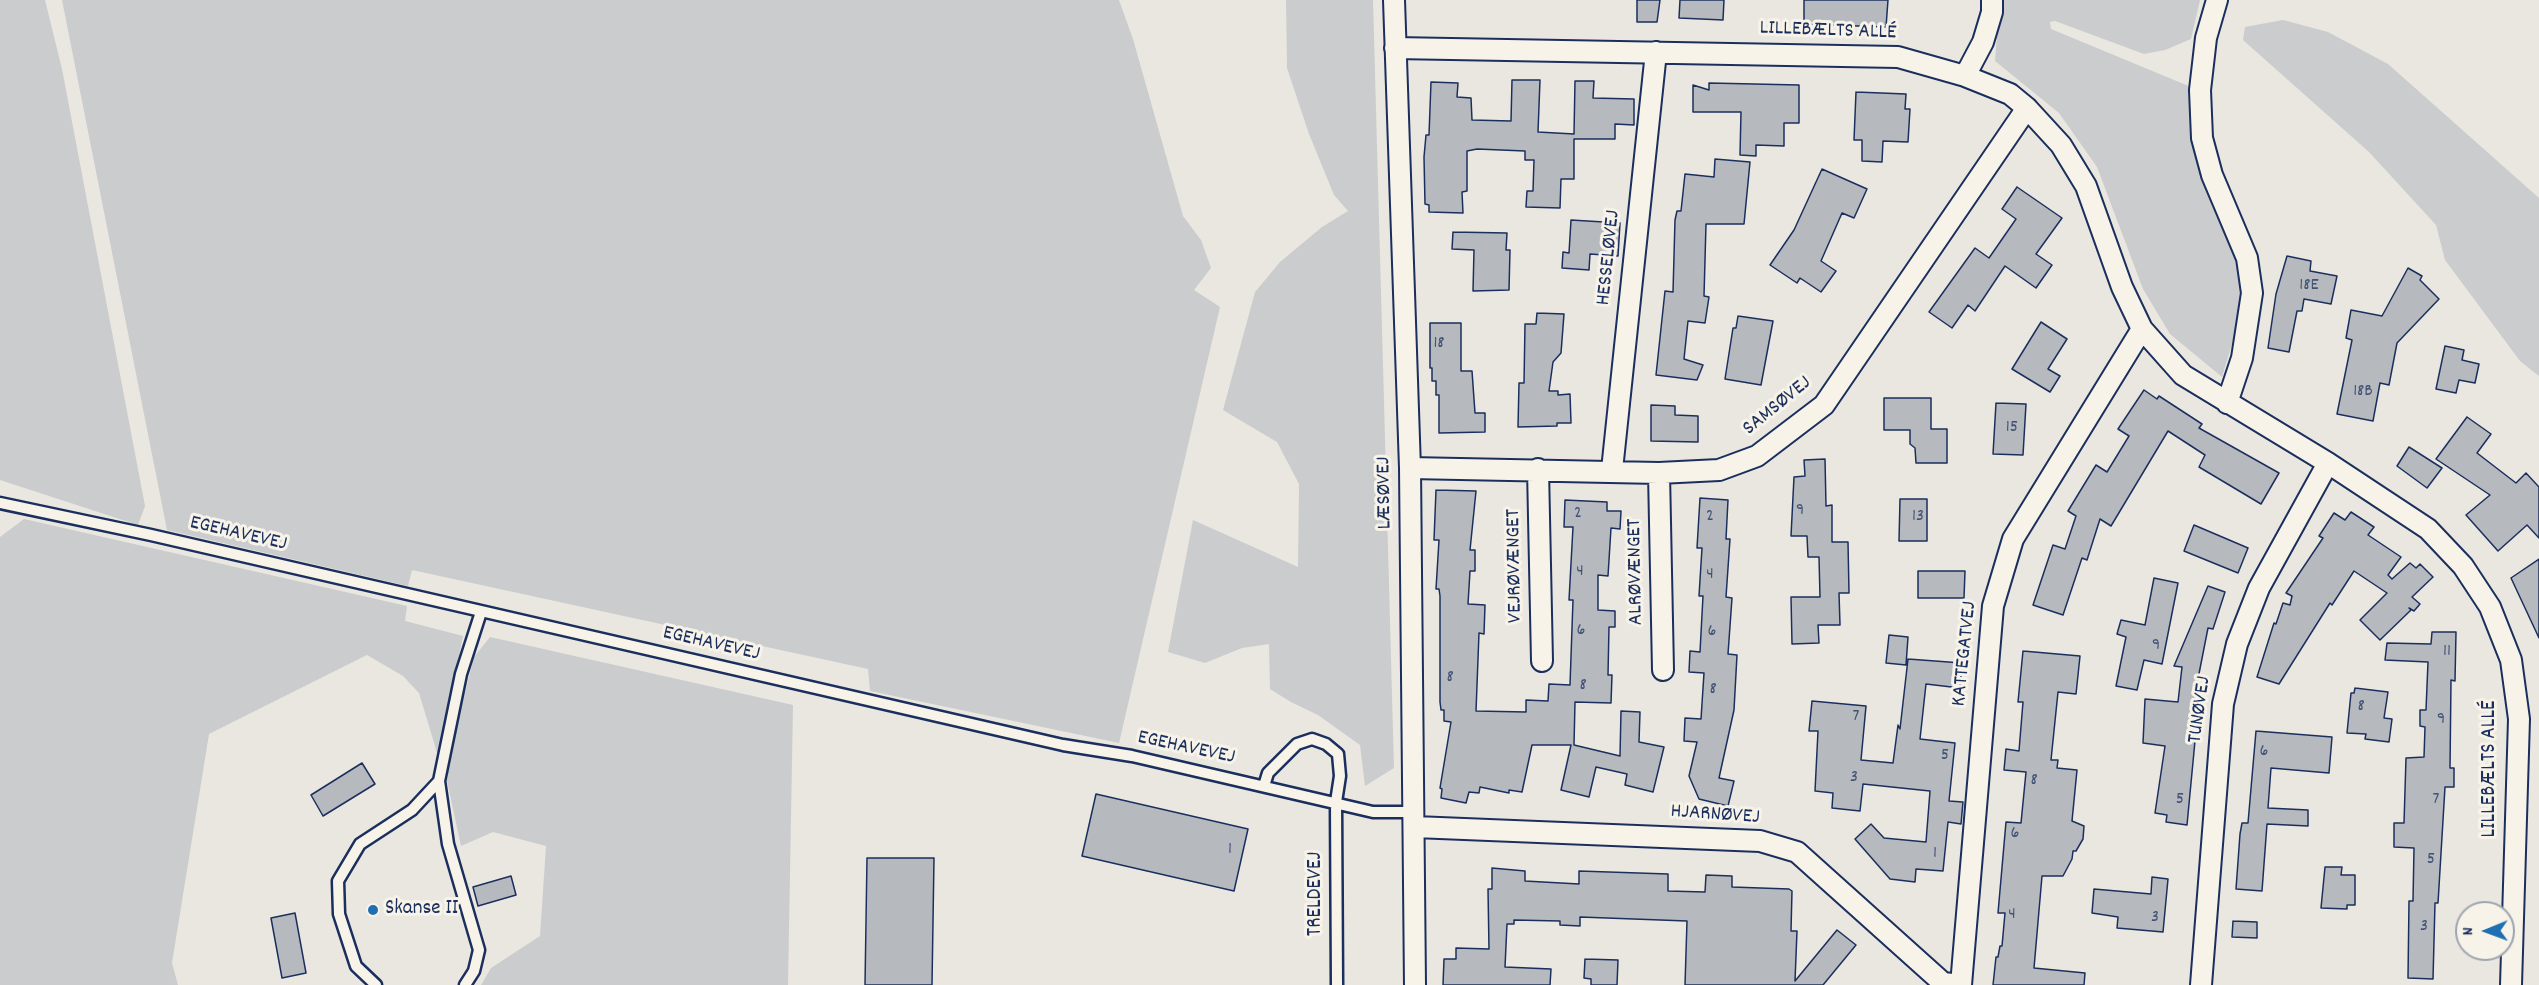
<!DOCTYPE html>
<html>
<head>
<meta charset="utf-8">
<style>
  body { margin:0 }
  #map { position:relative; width:2539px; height:985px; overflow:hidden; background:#eae7e0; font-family:Dekko,sans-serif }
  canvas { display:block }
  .north { position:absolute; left:2455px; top:901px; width:60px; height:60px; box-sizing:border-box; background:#f7f3e8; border:2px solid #9fa5b1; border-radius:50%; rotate:269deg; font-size:16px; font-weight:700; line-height:24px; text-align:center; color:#1b2f5e }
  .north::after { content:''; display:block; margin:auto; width:21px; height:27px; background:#1f6fb2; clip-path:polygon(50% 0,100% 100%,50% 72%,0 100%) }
</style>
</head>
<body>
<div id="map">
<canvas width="2539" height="985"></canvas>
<div class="north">N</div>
</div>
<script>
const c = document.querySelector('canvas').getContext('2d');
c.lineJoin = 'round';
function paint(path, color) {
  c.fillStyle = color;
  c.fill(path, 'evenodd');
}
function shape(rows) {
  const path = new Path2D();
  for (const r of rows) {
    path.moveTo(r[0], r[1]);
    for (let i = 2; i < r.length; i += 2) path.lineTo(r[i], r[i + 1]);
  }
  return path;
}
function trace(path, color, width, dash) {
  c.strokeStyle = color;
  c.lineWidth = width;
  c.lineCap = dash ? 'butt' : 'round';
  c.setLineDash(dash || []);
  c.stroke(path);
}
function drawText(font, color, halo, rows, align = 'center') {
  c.font = font + ' Dekko,sans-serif';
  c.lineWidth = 6;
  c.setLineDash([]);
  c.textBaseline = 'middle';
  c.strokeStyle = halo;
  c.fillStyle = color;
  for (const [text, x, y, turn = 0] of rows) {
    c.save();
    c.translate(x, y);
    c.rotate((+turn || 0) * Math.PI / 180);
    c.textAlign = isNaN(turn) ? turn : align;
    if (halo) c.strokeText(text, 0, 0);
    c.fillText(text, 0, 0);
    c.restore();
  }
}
paint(shape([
  [0,0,45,0,62,69,145,506,138,525,0,480],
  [62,0,1119,0,1133,39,1183,216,1201,240,1211,268,1194,290,1220,307,1119,743,870,691,868,669,412,570,408,586,167,530],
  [1286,0,1373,0,1394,768,1365,786,1360,745,1318,715,1291,702,1270,689,1269,644,1242,648,1205,663,1168,652,1193,520,1298,567,1299,484,1277,442,1223,410,1255,292,1280,262,1322,227,1348,211,1334,195,1309,134,1287,68],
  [2000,0,2200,0,2191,39,2165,50,2144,54,2055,21,2050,22,2051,29,2191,87,2189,112,2195,148,2240,266,2241,314,2222,377,2170,334,2143,289,2097,167,2059,113,1995,61],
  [2283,20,2328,32,2388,64,2539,198,2539,376,2520,361,2445,260,2436,225,2369,152,2243,40,2245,27],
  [24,519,407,606,405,621,463,636,438,756,419,693,403,676,367,655,209,734,172,963,178,985,0,985,0,537],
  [490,637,793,705,788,985,481,985,491,968,540,936,546,846,493,832,461,846,447,781,451,748,474,657]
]), '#cbcccd');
const building = shape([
  [1637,0,1660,0,1657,22,1637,22,1637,0],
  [1680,0,1724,0,1723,20,1679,18,1680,0],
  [1804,0,1888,0,1886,27,1804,24,1804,0],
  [1512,80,1540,80,1538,132,1574,134,1575,81,1594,81,1593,98,1634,99,1634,125,1615,124,1615,139,1574,139,1574,179,1561,179,1560,208,1526,207,1527,191,1533,191,1534,160,1525,160,1525,151,1477,149,1467,151,1467,191,1462,192,1463,213,1429,212,1429,205,1425,204,1424,157,1426,135,1429,135,1431,82,1458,83,1457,97,1471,98,1472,120,1511,121,1512,80],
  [1709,83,1799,85,1799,123,1784,123,1784,146,1756,145,1756,156,1740,155,1741,112,1693,112,1693,85,1709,90,1709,83],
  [1856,92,1906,94,1905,109,1910,109,1908,142,1883,141,1882,162,1862,161,1862,140,1854,140,1856,92],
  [1715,159,1750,162,1744,224,1706,224,1704,296,1709,297,1705,323,1688,321,1684,359,1703,365,1697,380,1656,375,1665,291,1673,292,1675,220,1677,211,1681,211,1685,174,1714,177,1715,159],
  [1822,169,1867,189,1854,218,1842,213,1821,261,1836,271,1821,292,1800,278,1797,283,1770,265,1794,230,1822,169],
  [2017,187,2062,218,2036,254,2052,265,2036,288,2005,266,1975,311,1968,305,1952,328,1929,312,1975,248,1989,258,2016,219,2002,209,2017,187],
  [1571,220,1620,223,1618,256,1590,254,1589,270,1562,268,1563,252,1569,253,1571,220],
  [1453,232,1507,233,1506,250,1510,250,1509,290,1473,291,1474,250,1452,249,1453,232],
  [2287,256,2311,261,2310,271,2337,276,2331,304,2304,299,2302,311,2297,311,2289,352,2268,348,2276,294,2287,256],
  [2408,268,2422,276,2420,280,2439,299,2397,343,2389,385,2380,383,2373,421,2337,414,2352,340,2346,338,2351,310,2382,316,2408,268],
  [1537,313,1564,314,1561,353,1553,362,1549,391,1558,391,1558,395,1570,394,1571,423,1557,423,1557,426,1518,427,1519,383,1524,383,1525,324,1536,324,1537,313],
  [1738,316,1773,321,1761,385,1725,379,1733,328,1736,328,1738,316],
  [2041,322,2067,339,2048,369,2060,376,2050,392,2012,369,2041,322],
  [1430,323,1461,323,1461,371,1472,371,1475,413,1485,413,1485,432,1439,433,1439,395,1436,395,1436,381,1432,381,1432,368,1430,368,1430,323],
  [2445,346,2464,350,2462,360,2479,364,2475,383,2459,380,2456,393,2436,389,2445,346],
  [2144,390,2157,399,2159,396,2202,424,2199,428,2279,473,2261,504,2199,467,2205,455,2168,431,2111,526,2100,519,2087,560,2082,558,2063,615,2033,605,2053,545,2065,549,2076,516,2068,511,2096,465,2107,472,2129,436,2118,429,2144,390],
  [1884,398,1931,398,1931,429,1947,429,1947,463,1916,463,1915,448,1910,444,1910,430,1884,430,1884,398],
  [1996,403,2026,404,2023,455,1993,454,1996,403],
  [1651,405,1675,406,1675,415,1698,416,1698,442,1651,441,1651,405],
  [2467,417,2491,434,2477,453,2516,483,2526,473,2539,487,2539,538,2527,525,2498,551,2466,515,2490,495,2436,459,2467,417],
  [2409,447,2442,468,2427,488,2397,466,2409,447],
  [1825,459,1826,506,1832,505,1832,542,1848,542,1849,593,1839,593,1840,625,1818,625,1819,643,1792,644,1791,597,1820,597,1819,557,1808,557,1807,536,1791,536,1794,477,1805,476,1804,460,1825,459],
  [1436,490,1476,491,1470,550,1475,550,1475,571,1470,571,1468,604,1485,605,1484,634,1479,633,1476,711,1526,712,1526,700,1548,701,1549,684,1570,685,1573,600,1569,600,1573,527,1564,527,1565,500,1607,502,1607,511,1621,511,1620,529,1611,528,1608,576,1598,575,1598,610,1615,611,1615,627,1609,627,1608,675,1612,675,1611,703,1575,702,1574,745,1620,756,1621,711,1640,712,1639,742,1664,747,1653,792,1625,785,1627,774,1596,767,1589,797,1561,790,1571,745,1532,745,1522,792,1509,790,1509,793,1480,787,1479,793,1469,792,1466,803,1441,798,1442,789,1440,788,1451,722,1444,721,1444,710,1441,710,1440,702,1440,596,1439,589,1436,589,1439,540,1434,540,1436,490],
  [1700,498,1728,500,1726,539,1730,539,1726,597,1732,598,1728,654,1737,655,1734,710,1719,778,1734,781,1728,806,1699,799,1689,776,1697,742,1684,741,1685,718,1701,719,1704,673,1689,672,1690,651,1700,652,1703,596,1699,596,1702,548,1697,548,1700,498],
  [1900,499,1927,499,1927,541,1899,541,1900,499],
  [2351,512,2374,527,2368,535,2401,557,2388,575,2392,579,2410,563,2416,568,2420,564,2433,577,2412,597,2420,604,2414,611,2409,608,2411,610,2380,640,2360,620,2387,593,2354,571,2332,605,2330,603,2279,684,2257,677,2274,623,2276,624,2283,603,2290,605,2292,596,2286,593,2323,538,2319,536,2334,513,2345,520,2351,512],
  [2194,525,2248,548,2238,573,2184,551,2194,525],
  [2539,559,2539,638,2511,578,2539,559],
  [1918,571,1965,571,1964,598,1918,598,1918,571],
  [2154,578,2178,583,2162,664,2144,660,2137,690,2116,686,2126,637,2117,634,2121,620,2145,625,2154,578],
  [2208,586,2225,592,2213,629,2208,628,2194,699,2199,699,2187,825,2166,822,2167,815,2155,813,2165,746,2143,743,2145,699,2178,702,2182,667,2174,666,2208,586],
  [2432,632,2456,632,2455,681,2451,680,2450,768,2454,768,2454,787,2445,787,2438,903,2435,903,2433,979,2408,978,2409,901,2413,901,2414,848,2394,847,2394,823,2404,823,2406,758,2424,757,2425,727,2420,726,2420,710,2426,710,2428,662,2385,660,2387,643,2431,644,2432,632],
  [1889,635,1908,637,1906,665,1886,663,1889,635],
  [2023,651,2080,656,2076,694,2058,692,2051,760,2058,760,2057,768,2077,770,2072,821,2084,826,2083,839,2076,851,2073,851,2072,859,2063,876,2042,876,2034,968,2085,973,2084,985,1993,985,1996,957,1998,957,2000,946,2002,946,2005,913,1998,913,2006,822,2021,823,2026,772,2004,770,2006,749,2019,751,2023,702,2018,702,2023,651],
  [1908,659,1962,663,1960,688,1926,684,1920,739,1955,743,1949,801,1963,802,1961,824,1948,822,1943,871,1916,869,1915,882,1890,879,1855,839,1871,824,1884,838,1926,842,1930,791,1863,784,1860,811,1832,808,1833,793,1815,791,1818,731,1809,731,1812,701,1866,706,1861,760,1893,763,1898,725,1900,729,1908,659],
  [2355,688,2388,692,2384,718,2392,719,2389,742,2365,739,2366,734,2347,733,2351,693,2354,693,2355,688],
  [2256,731,2332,737,2329,773,2271,768,2268,808,2308,810,2308,826,2267,824,2262,891,2236,889,2240,834,2242,823,2248,823,2256,731],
  [362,763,375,784,323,816,311,795,362,763],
  [1096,794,1248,829,1234,891,1082,856,1096,794],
  [867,858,934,858,932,985,865,985,867,858],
  [2325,867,2342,867,2341,875,2355,875,2355,905,2347,905,2347,909,2321,908,2325,867],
  [1492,868,1525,871,1525,881,1579,884,1579,871,1668,874,1668,891,1705,892,1706,875,1732,876,1732,887,1789,889,1792,891,1791,931,1797,931,1795,981,1837,930,1856,945,1823,985,1685,985,1687,921,1580,917,1580,926,1560,925,1560,921,1514,920,1514,924,1507,924,1505,967,1551,969,1550,985,1443,985,1444,959,1456,959,1456,948,1489,949,1488,889,1492,889,1492,868],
  [511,876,516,895,478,906,473,887,511,876],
  [2152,877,2168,879,2163,932,2117,928,2118,917,2092,913,2094,889,2151,894,2152,877],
  [295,913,306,973,282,978,271,918,295,913],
  [2233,921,2257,922,2257,938,2232,937,2233,921],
  [1585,959,1618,960,1617,985,1591,985,1591,979,1584,978,1585,959]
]);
paint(building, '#b6babf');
trace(building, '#1b2f5e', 1.5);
const lane = shape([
  [0,503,151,535,1063,745,1132,756,1373,812,1415,812],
  [1264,786,1268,773,1297,744,1312,739,1326,744,1338,754,1340,776,1336,802,1337,985],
  [376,985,356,966,339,914,338,881,360,844,412,810,439,781],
  [465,985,474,971,479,950,448,844,439,781,461,674,481,612]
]);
const street = shape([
  [1394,0,1410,468,1415,985],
  [2217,0,2206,38,2200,90,2202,138,2212,175,2247,258,2252,293,2242,358,2227,403],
  [1395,48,1898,57,1965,76,2010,94,2027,108,2061,145,2086,186,2122,287,2142,329,2183,375,2328,463,2428,529,2463,566,2490,607,2511,660,2519,719,2511,985],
  [1965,76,1983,42,1992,12,1992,0],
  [1410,468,1659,473,1719,470,1757,456,1824,405,2027,108],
  [1538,469,1542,661],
  [1612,470,1656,52],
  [1659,473,1663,670],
  [1415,827,1760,841,1797,852,1943,983,1961,985],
  [1961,985,1993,606,2013,539,2142,329],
  [2201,985,2223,704,2237,644,2259,588,2328,463]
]);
trace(lane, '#1b2f5e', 15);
trace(street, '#1b2f5e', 24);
trace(lane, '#f7f3e8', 10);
trace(street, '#f7f3e8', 20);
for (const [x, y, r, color] of [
  [373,910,6,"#1f6fb2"]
]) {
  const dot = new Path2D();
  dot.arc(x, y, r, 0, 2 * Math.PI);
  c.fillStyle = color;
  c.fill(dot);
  trace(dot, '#f7f3e8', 2);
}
drawText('18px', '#425276', null, [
  ["18E",2309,287],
  ["18",1439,345],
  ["18B",2363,393],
  ["15",2012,429],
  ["9",1800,512],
  ["2",1578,515],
  ["2",1710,518],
  ["13",1918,518],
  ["4",1580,573],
  ["4",1710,576],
  ["6",1581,632],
  ["6",1712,633],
  ["9",2156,647],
  ["11",2447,653],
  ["8",1450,679],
  ["8",1583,687],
  ["8",1713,691],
  ["8",2361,708],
  ["7",1856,718],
  ["9",2441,721],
  ["6",2264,753],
  ["5",1945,757],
  ["3",1854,779],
  ["8",2034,782],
  ["5",2180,801],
  ["7",2436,801],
  ["6",2015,835],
  ["1",1230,851],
  ["1",1935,855],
  ["5",2431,861],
  ["4",2012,916],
  ["3",2155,919],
  ["3",2424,928]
]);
drawText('21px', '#1b2f5e', '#f7f3e8', [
  ["LILLEBÆLTS ALLÉ",1828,32,2],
  ["HESSELØVEJ",1610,258,-84],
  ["SAMSØVEJ",1778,407,-39],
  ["LÆSØVEJ",1386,493,-91],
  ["EGEHAVEVEJ",238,535,13],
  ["VEJRØVÆNGET",1516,566,-91],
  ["ALRØVÆNGET",1637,572,-91],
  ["EGEHAVEVEJ",711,645,13],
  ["KATTEGATVEJ",1966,654,-84],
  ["TUNØVEJ",2201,710,-82],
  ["EGEHAVEVEJ",1186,749,12],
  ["LILLEBÆLTS ALLÉ",2491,769,-90],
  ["HJARNØVEJ",1715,816,4],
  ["TRELDEVEJ",1317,894,-90]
]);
drawText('21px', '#1b2f5e', '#f7f3e8', [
  ["Skanse II",385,910]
], 'left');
</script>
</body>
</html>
